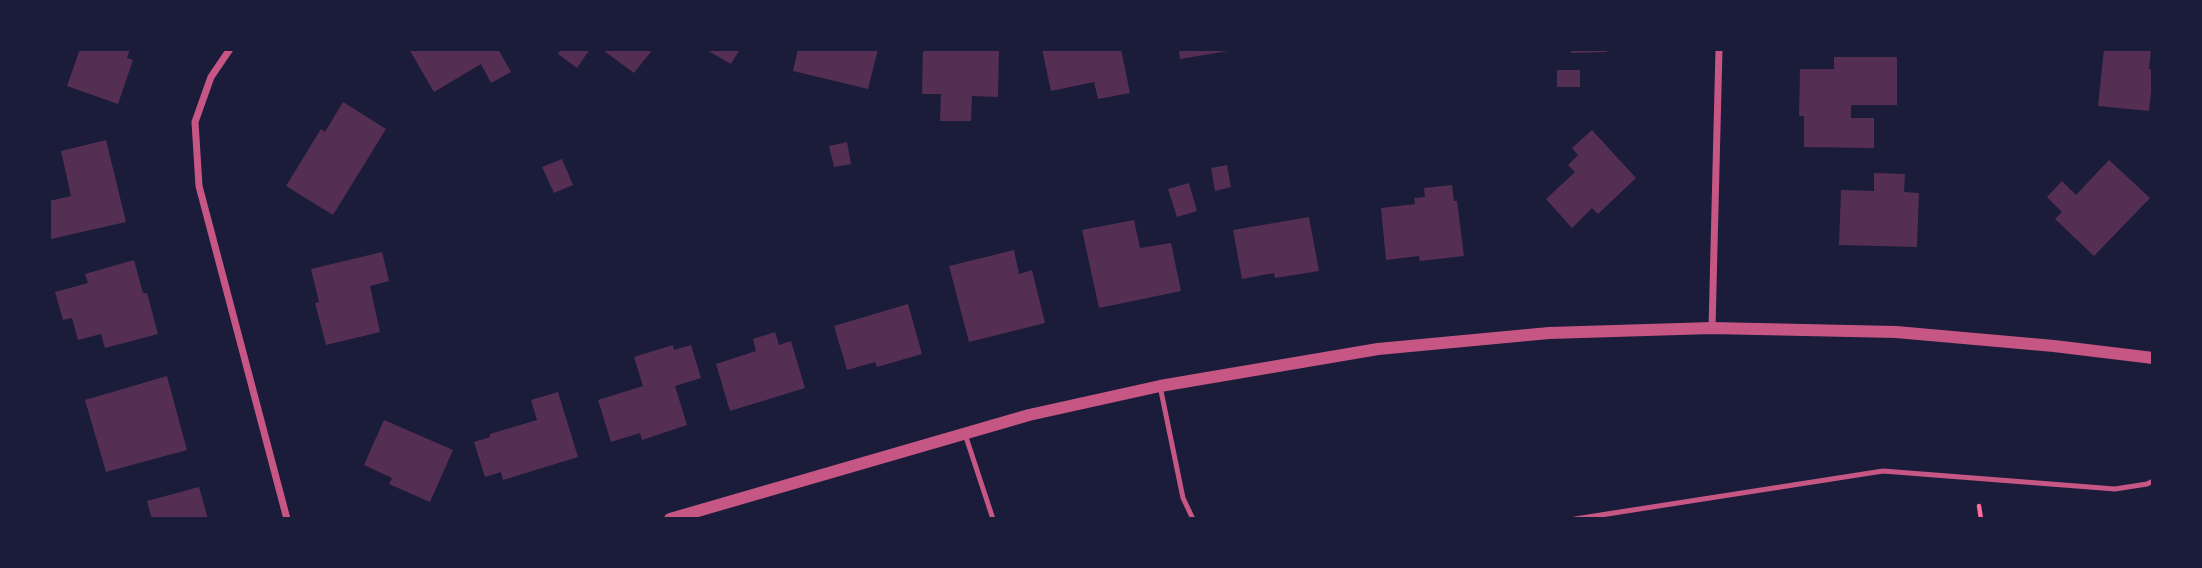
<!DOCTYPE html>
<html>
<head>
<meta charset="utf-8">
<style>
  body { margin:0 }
  #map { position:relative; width:2202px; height:568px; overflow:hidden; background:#1b1b3a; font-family:"PT Sans Narrow",sans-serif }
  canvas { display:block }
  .frame { position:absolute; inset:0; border:51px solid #1b1b3a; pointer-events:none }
</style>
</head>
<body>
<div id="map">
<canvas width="2202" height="568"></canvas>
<div class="frame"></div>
</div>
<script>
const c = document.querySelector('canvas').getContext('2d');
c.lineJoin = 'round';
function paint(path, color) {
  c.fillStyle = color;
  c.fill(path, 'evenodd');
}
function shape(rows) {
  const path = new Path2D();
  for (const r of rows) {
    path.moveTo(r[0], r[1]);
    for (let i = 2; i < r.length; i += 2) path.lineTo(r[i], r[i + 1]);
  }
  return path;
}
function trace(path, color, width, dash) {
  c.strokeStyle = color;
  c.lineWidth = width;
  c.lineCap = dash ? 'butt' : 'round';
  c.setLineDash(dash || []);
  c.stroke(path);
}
paint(shape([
  [80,49,130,49,127,58,133,60,118,104,67,86],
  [409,49,498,49,511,72,491,83,481,64,434,92],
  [561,49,590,49,577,68,558,54],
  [606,49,653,49,634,73,604,51],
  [705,49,740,49,731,64],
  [798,49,878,49,868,89,793,71],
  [923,49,999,49,998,97,972,96,971,121,940,121,941,94,922,94],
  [1042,49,1121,49,1130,93,1098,99,1094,82,1051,91],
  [1179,49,1234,49,1234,50,1180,59],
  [1571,49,1607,49,1607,52,1571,53],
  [2104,49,2151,49,2149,69,2153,69,2153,72,2149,111,2098,106],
  [1834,57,1897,57,1897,105,1851,105,1851,118,1874,118,1874,148,1804,147,1804,116,1799,116,1800,69,1834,69],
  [1557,70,1580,70,1580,87,1557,87],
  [343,102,386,129,333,215,286,186,321,129,325,132],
  [1592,130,1636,178,1598,214,1592,208,1572,228,1546,199,1575,172,1568,165,1578,155,1572,148],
  [106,140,126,222,51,239,49,201,71,196,61,151],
  [847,142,851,164,834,167,829,146],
  [562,159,573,185,554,193,542,167],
  [2109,160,2150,198,2094,256,2055,219,2062,212,2047,197,2062,181,2076,195],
  [1227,165,1231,187,1215,191,1211,168],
  [1874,173,1905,174,1904,192,1919,193,1917,247,1839,245,1841,190,1874,191],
  [1189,183,1197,211,1177,217,1168,189],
  [1452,185,1454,201,1457,201,1464,256,1420,261,1419,256,1386,260,1381,208,1415,204,1414,198,1425,197,1424,188],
  [1309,217,1319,271,1275,278,1274,273,1242,279,1233,230],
  [1134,220,1140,248,1171,243,1181,291,1099,308,1082,230],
  [1014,250,1019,274,1032,270,1045,323,969,342,949,266],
  [382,252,389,281,370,286,380,332,326,345,315,303,319,302,311,269],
  [134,260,143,293,147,293,158,334,105,348,101,334,78,340,72,318,63,320,55,292,88,283,85,274],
  [908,304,922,354,877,367,875,362,847,370,834,326],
  [775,332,779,345,791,341,805,388,730,411,716,364,756,351,753,339],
  [673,345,674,350,691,345,701,378,675,386,687,425,642,440,640,433,611,442,598,400,643,386,634,357],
  [167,376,187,450,106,472,85,400],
  [558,392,578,457,503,480,501,472,485,477,474,442,490,437,490,434,537,420,531,400],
  [384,420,453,450,430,502,389,484,392,478,364,465],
  [199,487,208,519,152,519,147,501]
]), '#542f53');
trace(shape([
  [1979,506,1981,519]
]), '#ff6b9d', 4.5);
trace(shape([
  [1160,386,1183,498,1193,519],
  [965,434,993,519],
  [1575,519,1883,471,2115,489,2147,484,2153,481]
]), '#c65784', 5);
trace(shape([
  [230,49,211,77,195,122,199,186,287,519],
  [1712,328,1719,49]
]), '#c65784', 7);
trace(shape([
  [670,519,1029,415,1160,386,1378,349,1549,333,1712,328,1896,332,2054,346,2153,358]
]), '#c65784', 12);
</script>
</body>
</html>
